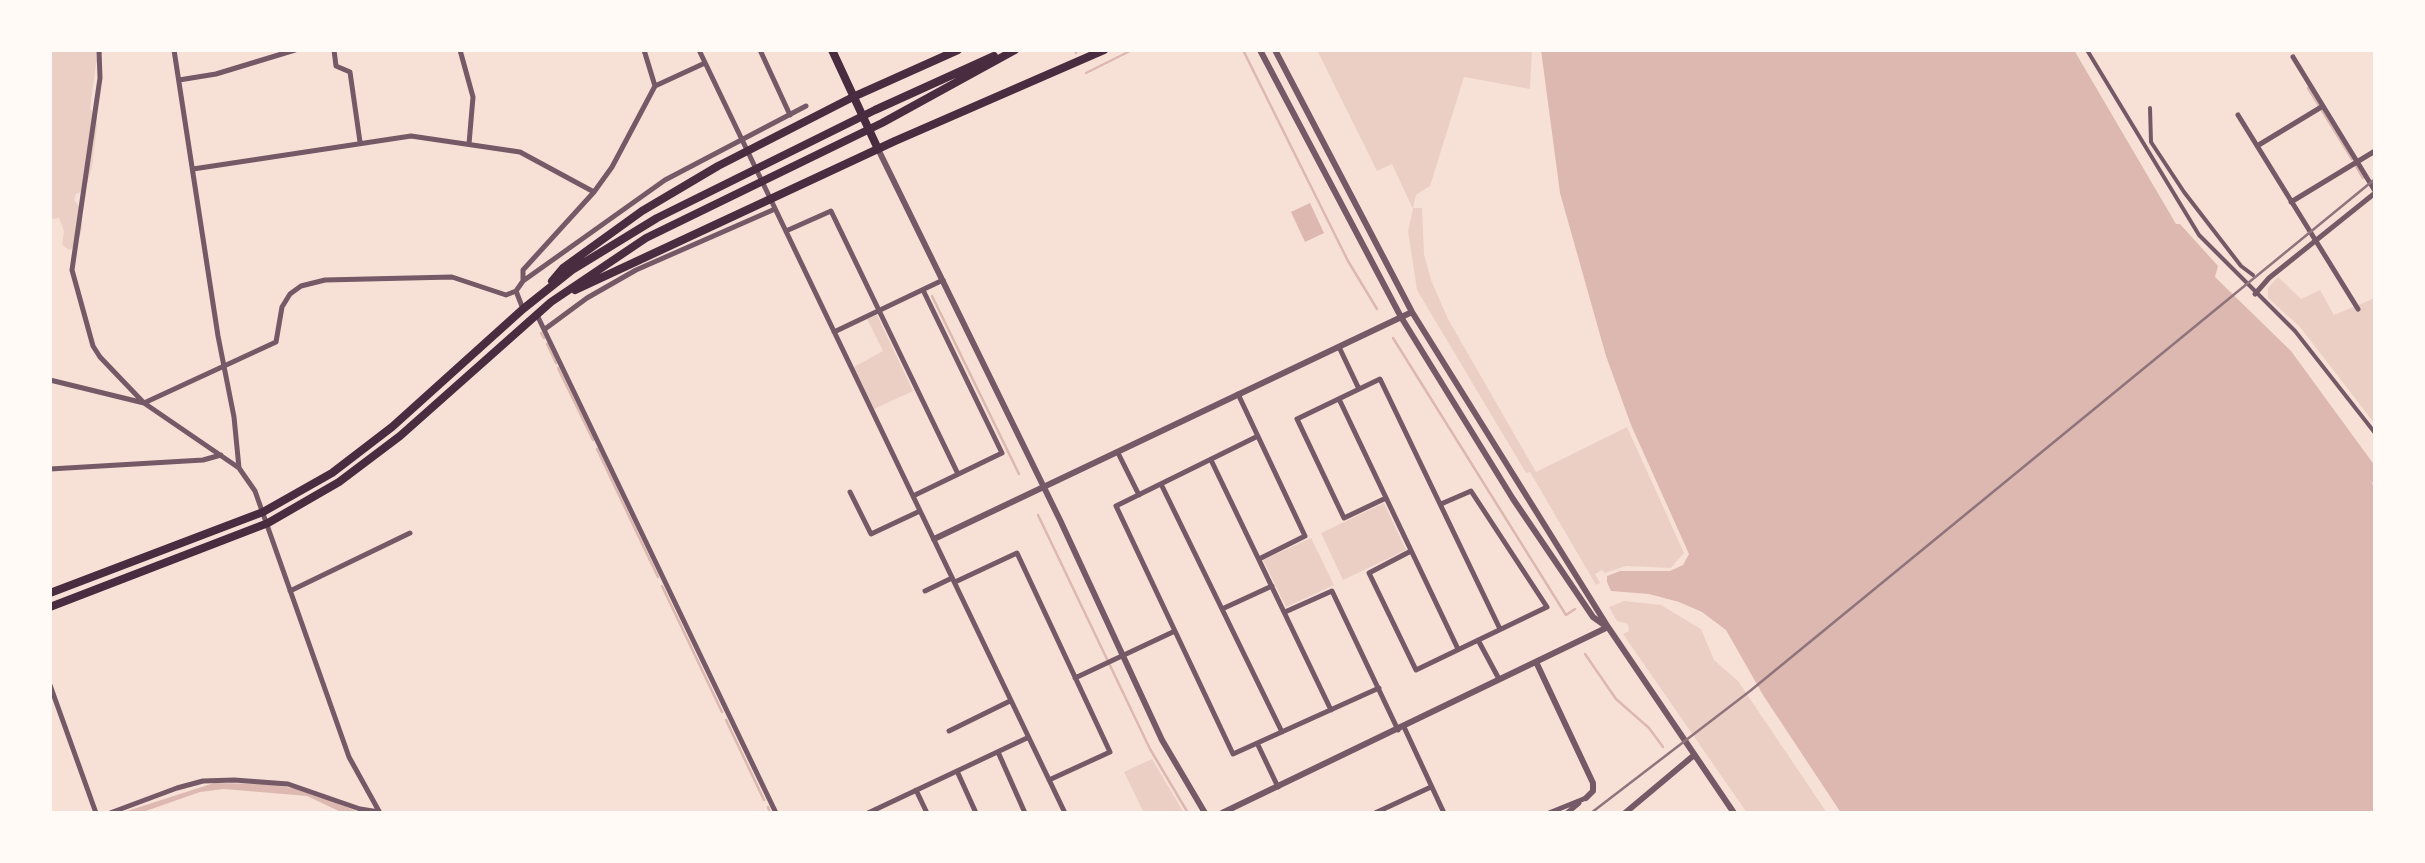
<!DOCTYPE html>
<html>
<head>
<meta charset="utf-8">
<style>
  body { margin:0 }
  #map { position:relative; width:2425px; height:863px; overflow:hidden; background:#f7e1d7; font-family:"Varela Round",sans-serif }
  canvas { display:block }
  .frame { position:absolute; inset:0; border:52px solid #fffaf5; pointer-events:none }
</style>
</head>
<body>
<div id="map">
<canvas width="2425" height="863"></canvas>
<div class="frame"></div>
</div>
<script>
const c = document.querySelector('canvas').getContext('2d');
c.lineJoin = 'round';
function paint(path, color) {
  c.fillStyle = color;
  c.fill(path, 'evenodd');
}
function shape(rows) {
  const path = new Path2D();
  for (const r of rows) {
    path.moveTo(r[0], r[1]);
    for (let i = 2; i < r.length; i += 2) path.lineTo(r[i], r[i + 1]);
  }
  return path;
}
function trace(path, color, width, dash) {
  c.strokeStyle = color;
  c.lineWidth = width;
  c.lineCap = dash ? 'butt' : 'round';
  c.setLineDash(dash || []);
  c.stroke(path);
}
paint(shape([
  [50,50,104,50,96,64,90,109,97,116,97,126,92,167,85,190,76,194,74,200,82,210,82,229,77,246,69,250,62,245,64,231,59,218,50,219],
  [1317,50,1532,50,1530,89,1464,77,1430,186,1416,195,1413,208,1422,208,1424,254,1431,280,1448,319,1536,472,1627,427,1684,553,1671,568,1626,566,1605,573,1602,570,1595,574,1600,583,1596,585,1530,472,1526,473,1417,290,1408,231,1413,209,1392,164,1377,171],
  [2278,277,2301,299,2320,290,2334,315,2375,298,2375,424,2300,327,2268,298,2268,288],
  [877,315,913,391,874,409,854,367,883,351,867,319],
  [1384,503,1406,550,1343,580,1321,533],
  [1311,538,1334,585,1286,607,1263,560],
  [1624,601,1661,605,1701,629,1714,660,1738,681,1827,813,1747,813,1623,634,1629,631,1628,624,1617,621,1609,607],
  [1152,759,1184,813,1144,813,1124,772]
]), '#ebcfc5');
paint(shape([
  [1541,50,2074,50,2176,224,2180,224,2218,266,2215,277,2291,351,2375,466,2375,480,2372,483,2375,489,2375,813,1841,813,1763,695,1726,630,1702,612,1679,602,1649,594,1611,591,1607,582,1607,576,1620,571,1670,571,1683,565,1689,554,1631,425,1606,356,1560,193],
  [1310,203,1324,233,1305,242,1291,212],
  [214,783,268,784,305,790,361,813,343,813,307,796,224,789,200,792,140,813,121,813]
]), '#dcb8b0');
trace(shape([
  [1075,50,1076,53],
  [1243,50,1348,261,1377,309],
  [1086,73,1132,50],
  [2308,88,2352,159],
  [2356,166,2363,178],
  [932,296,1019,474],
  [541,333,544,338],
  [1393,338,1566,615,1575,609],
  [547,344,556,363],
  [558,368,593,440],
  [597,449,658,577],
  [1038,515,1150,749,1188,813],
  [662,586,722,712],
  [1585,654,1616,699,1649,728,1663,747],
  [726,720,764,800],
  [768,807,770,813]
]), '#dcb8b0', 2.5);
trace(shape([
  [2087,50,2199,235,2295,331,2375,433],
  [2150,108,2151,142,2184,192,2241,266,2253,275]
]), '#755966', 4);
trace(shape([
  [99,50,100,78,72,270,93,346,100,357,144,403,239,468,255,491,349,757,380,813],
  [174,50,218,336,234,417,239,468],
  [334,50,336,66,350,72,360,142],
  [460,50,473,97,469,144],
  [644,50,655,86],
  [699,50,1065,813],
  [760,50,790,115],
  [2293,57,2375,191],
  [179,80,216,74,295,50],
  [2238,115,2358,309],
  [2257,146,2323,106],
  [193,169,411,136,520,152,594,192],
  [2291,202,2375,151],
  [786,231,831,211,958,474],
  [523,281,665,180,806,106],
  [2255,294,2269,278,2375,193],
  [523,309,516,291,523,281,523,270,594,192,612,167,655,86,705,63],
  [537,315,776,813],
  [545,329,587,298,636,270,775,209],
  [834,332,943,280],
  [1339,347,1359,389],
  [50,380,144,403,276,342,282,307,290,294,301,286,325,280,452,277,506,295,516,291],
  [1238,394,1305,536,1259,559],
  [1339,399,1458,649],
  [1258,436,1116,506,1233,754,1379,688],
  [1118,453,1139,495],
  [1211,460,1331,710],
  [50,469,203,460,221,455],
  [1161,484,1282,732],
  [850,492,871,534,920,511],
  [913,496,1002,453,923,290],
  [1386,498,1344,518,1297,419,1380,379,1500,629],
  [1411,551,1369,573,1416,670,1547,607,1471,491,1441,504],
  [955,582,1017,553,1110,752,1049,780],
  [290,591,410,533],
  [925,591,952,578],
  [1222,609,1272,586],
  [1285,612,1332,591,1398,730],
  [1478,640,1499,679],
  [1075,678,1175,631],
  [50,685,96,813],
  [1404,727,1444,813],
  [949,731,1010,701],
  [1258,745,1278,787],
  [998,752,1025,813],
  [957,771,976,813],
  [916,790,927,813],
  [110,813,177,788,203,781,234,780,288,784,360,809,379,812],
  [868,813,1027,738],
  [1375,813,1431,787],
  [1549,813,1586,798],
  [1567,813,1579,803]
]), '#755966', 5);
trace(shape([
  [1260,50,1401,317,1513,499,1593,617,1607,627],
  [1275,50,1412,312,1608,627,1734,813],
  [878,149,1060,520,1162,740,1205,813],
  [934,539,1412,312],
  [1537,664,1593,783,1593,791,1586,798],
  [1222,813,1608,627],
  [1625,813,1693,756]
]), '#755966', 6);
trace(shape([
  [832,50,878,149]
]), '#4a2c40', 8);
trace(shape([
  [552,281,563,268,642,211,718,166,853,97,958,50],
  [575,290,895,141,1104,50],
  [50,593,263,512,332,473,392,427,523,309,572,270,657,218,875,110,994,56],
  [50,607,268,523,339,482,400,436,551,302,646,238,882,123,1015,50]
]), '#4a2c40', 8);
trace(shape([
  [1591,813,1750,691,2375,179]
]), '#8f747c', 2.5);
</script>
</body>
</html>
